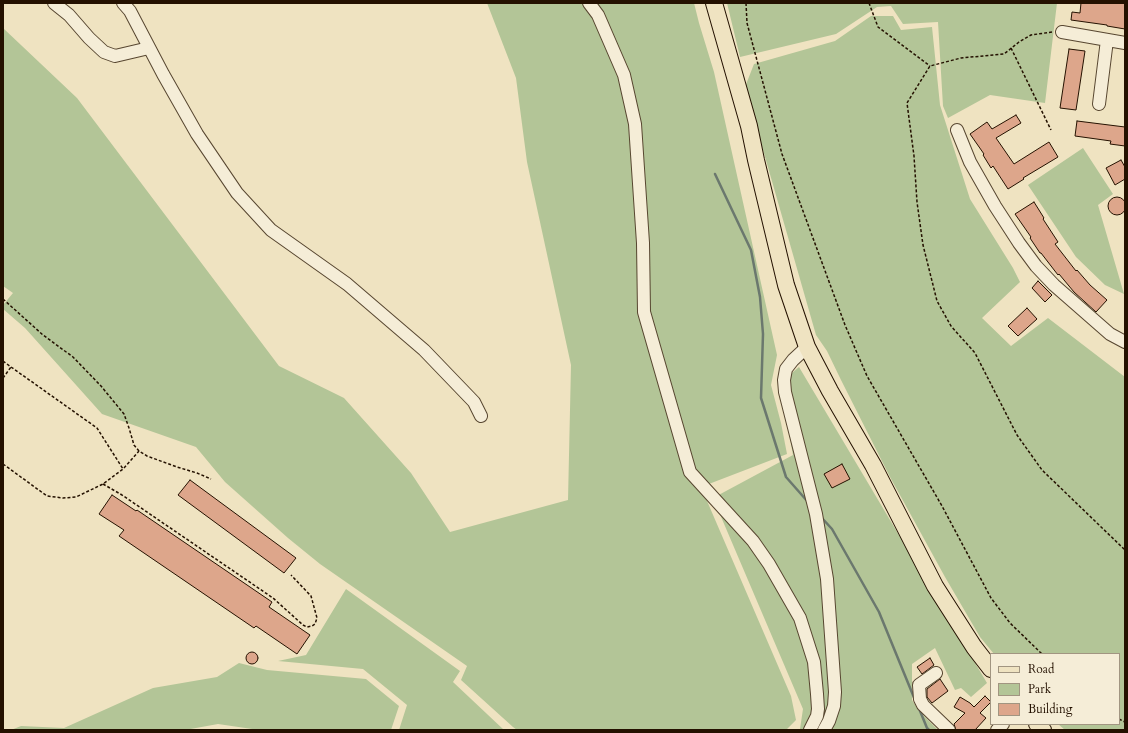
<!DOCTYPE html>
<html>
<head>
<meta charset="utf-8">
<style>
  body { margin:0 }
  #map { position:relative; width:1128px; height:733px; overflow:hidden; background:#efe3c1; font-family:Cardo,serif }
  canvas { display:block }
  .frame { position:absolute; inset:0; border:4px solid #241100; pointer-events:none }
  .legend { position:absolute; left:990px; top:653px; width:130px; height:72px; box-sizing:border-box; background:#f5edd7; border:1px solid #a19581; margin:0; padding:5px 7px; list-style:none; font-size:12px; color:#241100 }
  .legend li { display:flex; align-items:center; gap:8px; height:20px }
  .legend b { width:20px; border:1px solid #a19581 }
</style>
</head>
<body>
<div id="map">
<canvas width="1128" height="733"></canvas>
<div class="frame"></div>
<ul class="legend">
<li><b style="height:5px;background:#efe3c1"></b>Road</li>
<li><b style="height:11px;background:#b3c597"></b>Park</li>
<li><b style="height:11px;background:#dda68b"></b>Building</li>
</ul>
</div>
<script>
const c = document.querySelector('canvas').getContext('2d');
c.lineJoin = 'round';
function paint(path, color) {
  c.fillStyle = color;
  c.fill(path, 'evenodd');
}
function shape(rows) {
  const path = new Path2D();
  for (const r of rows) {
    if (r.length === 3) {
      path.moveTo(r[0] + r[2], r[1]);
      path.arc(r[0], r[1], r[2], 0, 2 * Math.PI);
      continue;
    }
    path.moveTo(r[0], r[1]);
    for (let i = 2; i < r.length; i += 2) path.lineTo(r[i], r[i + 1]);
  }
  return path;
}
function trace(path, color, width, dash) {
  c.strokeStyle = color;
  c.lineWidth = width;
  c.lineCap = dash ? 'butt' : 'round';
  c.setLineDash(dash || []);
  c.stroke(path);
}
paint(shape([
  [487,3,694,3,699,23,714,72,777,355,771,385,781,423,787,454,701,487,791,696,796,720,786,730,517,730,513,727,461,680,467,666,320,564,288,538,225,482,196,447,102,414,25,328,3,309,3,305,13,293,3,286,3,28,77,98,279,366,344,398,411,473,450,532,568,500,571,365,527,162,516,78],
  [727,3,1057,3,1045,103,990,95,948,118,943,106,938,22,903,24,891,6,877,7,836,34,740,57],
  [871,16,893,16,901,30,932,27,940,105,970,199,1013,268,1020,282,982,318,1011,346,1048,318,1125,377,1125,730,1065,730,1058,724,1119,724,1119,654,994,654,980,637,945,577,890,477,841,380,827,351,816,335,745,87,754,64,835,41],
  [1083,148,1113,194,1098,205,1124,294,1105,285,1076,257,1028,185],
  [799,367,987,683,971,697,961,688,955,690,935,648,912,664,912,700,919,711,938,730,799,730,800,729,803,709,713,498,793,455,780,383],
  [346,589,460,671,453,682,504,730,399,730,407,705,363,669,278,661,306,655],
  [239,663,267,670,366,679,399,706,391,730,259,730,218,724,185,730,11,730,21,726,64,728,153,688,217,677]
]), '#b3c597');
trace(shape([
  [715,174,751,250,760,297,763,334,761,398,786,477,808,502],
  [821,517,832,529,879,612,915,700],
  [918,706,927,728,929,730]
]), '#6b786e', 2.5);
const building = shape([
  [1081,3,1125,3,1125,29,1107,26,1107,25,1071,20,1072,12,1080,13,1081,3],
  [1069,49,1085,51,1076,110,1060,108,1069,49],
  [1016,115,1021,123,996,138,1014,164,1049,142,1058,157,1023,178,1024,179,1008,189,993,166,991,168,983,155,984,154,970,134,987,122,992,129,1016,115],
  [1077,121,1125,127,1125,146,1110,144,1111,141,1075,136,1077,121],
  [1121,160,1125,167,1125,179,1115,185,1106,168,1121,160],
  [1117,206,9],
  [1034,202,1044,218,1043,219,1058,242,1055,244,1076,271,1077,270,1090,285,1107,300,1096,312,1074,292,1059,274,1058,275,1041,253,1040,253,1030,238,1031,237,1015,214,1034,202],
  [1038,281,1052,295,1045,302,1032,288,1038,281],
  [1027,308,1037,319,1018,336,1008,326,1027,308],
  [842,464,850,479,832,488,824,474,842,464],
  [190,480,296,558,284,573,178,495,190,480],
  [112,495,136,511,137,510,272,602,269,607,310,635,297,654,256,626,254,628,119,536,124,530,99,514,112,495],
  [252,658,6],
  [930,658,934,665,922,674,917,667,930,658],
  [940,679,948,691,932,703,927,697,927,689,940,679],
  [985,696,991,702,980,713,986,718,975,730,956,730,954,724,965,713,954,707,960,697,970,703,974,707,985,696]
]);
paint(building, '#dda68b');
trace(building, '#241100', 1);
const minor = shape([
  [54,3,69,15,89,38,104,52,115,56,149,48],
  [123,3,130,11,163,74,197,134,237,193,271,230,347,284,424,350,474,402,481,416],
  [589,3,598,15,624,75,635,124,643,243,644,312,690,472,753,541,769,564,800,618,814,662,817,694,818,709,817,716,810,730],
  [1062,32,1125,43],
  [1099,104,1107,40],
  [957,130,970,162,995,206,1019,243,1036,266,1054,285,1110,334,1125,342],
  [807,347,793,360,786,369,784,380,785,392,816,514,827,579,835,692,834,706,829,721,824,730],
  [936,673,919,685,920,699,923,705,949,730],
  [997,730,1003,724]
]);
const major = shape([
  [714,3,749,126,756,160,786,285,807,347,830,391,873,465,935,586,974,647,991,669],
  [1037,724,1043,730]
]);
trace(minor, '#574630', 14);
trace(major, '#241100', 18);
trace(shape([
  [746,3,747,23,782,154,845,325,867,376,942,506,991,598,1010,623,1042,654],
  [869,3,878,27,930,66],
  [1052,32,1031,35,1019,42,1004,54,961,58,930,66,907,103,914,156,917,202,923,245,937,301,951,326,975,353,1017,435,1042,470,1125,550],
  [1011,48,1051,130],
  [3,299,43,335,73,357,101,386,124,414,129,428,134,445,139,451,147,456,177,467,197,473,211,479],
  [3,361,11,367,97,428,123,469],
  [3,378,11,367],
  [3,464,47,496,63,498,76,497,103,484,123,469,139,451],
  [103,484,122,495,273,598,303,625,307,627,312,626,315,624,317,618,311,596,291,575],
  [1119,719,1125,722]
]), '#241100', 1.5, [3, 2]);
trace(minor, '#f5edd7', 12);
trace(major, '#efe3c1', 16);
</script>
</body>
</html>
